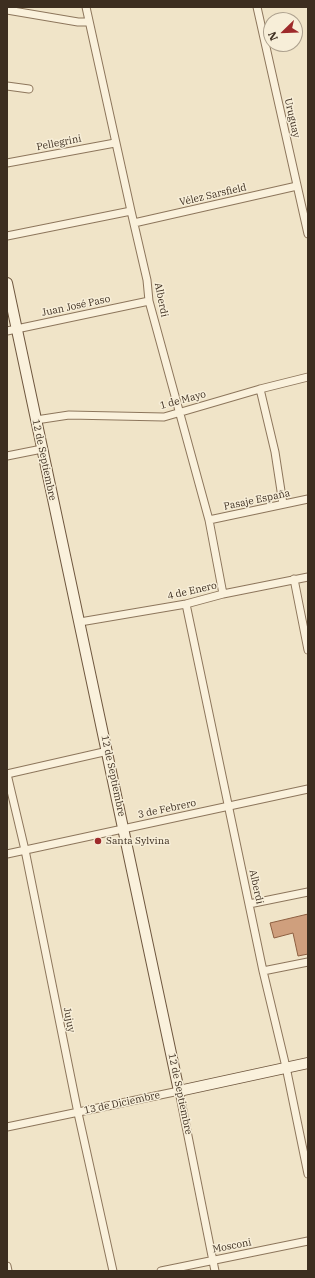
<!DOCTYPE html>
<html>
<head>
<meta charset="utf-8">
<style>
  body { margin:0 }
  #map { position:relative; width:315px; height:1278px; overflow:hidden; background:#f0e4c8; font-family:"IBM Plex Serif",serif }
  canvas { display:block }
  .frame { position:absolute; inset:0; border:8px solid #3d2e20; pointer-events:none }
  .north { position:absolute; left:263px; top:12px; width:40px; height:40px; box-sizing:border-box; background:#f7eed8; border:1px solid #ada18e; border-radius:50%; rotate:247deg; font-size:11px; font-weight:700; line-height:16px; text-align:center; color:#3d2e20 }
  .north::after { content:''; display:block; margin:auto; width:14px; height:18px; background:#9e2a2b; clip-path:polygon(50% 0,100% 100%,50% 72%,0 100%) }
</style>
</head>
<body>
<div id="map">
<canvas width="315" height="1278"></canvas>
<div class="frame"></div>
<div class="north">N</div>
</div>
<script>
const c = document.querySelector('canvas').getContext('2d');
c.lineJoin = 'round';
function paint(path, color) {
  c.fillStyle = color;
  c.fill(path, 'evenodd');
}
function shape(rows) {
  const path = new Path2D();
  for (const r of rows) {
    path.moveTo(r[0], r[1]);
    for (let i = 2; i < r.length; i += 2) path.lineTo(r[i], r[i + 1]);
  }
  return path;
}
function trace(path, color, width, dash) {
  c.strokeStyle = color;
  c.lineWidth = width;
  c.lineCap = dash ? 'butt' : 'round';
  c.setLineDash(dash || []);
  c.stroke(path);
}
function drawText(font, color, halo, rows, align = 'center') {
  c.font = font + ' "IBM Plex Serif",serif';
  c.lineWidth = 3;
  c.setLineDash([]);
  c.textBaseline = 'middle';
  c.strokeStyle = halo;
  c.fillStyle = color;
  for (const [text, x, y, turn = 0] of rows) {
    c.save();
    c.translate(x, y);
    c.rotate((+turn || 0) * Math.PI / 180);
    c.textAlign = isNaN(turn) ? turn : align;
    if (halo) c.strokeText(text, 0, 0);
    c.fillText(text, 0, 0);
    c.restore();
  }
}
const building = shape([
  [308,914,308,954,298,956,293,933,274,938,270,923,308,914]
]);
paint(building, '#cf9f7d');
trace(building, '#8d5f41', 1);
const street = shape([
  [86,7,131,211,147,280,149,301,209,520,223,594],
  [257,7,308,234],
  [7,10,78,22,89,22],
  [7,86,29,89],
  [7,163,115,143],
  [134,223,297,186],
  [7,236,131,211],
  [7,331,149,301],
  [260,389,275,452,283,504],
  [36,420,69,415,164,417,260,389,308,377],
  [7,456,42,449],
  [209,520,308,499],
  [294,579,308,650],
  [186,604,263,971,286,1067,308,1174],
  [80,622,186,604,223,594,308,577],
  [7,774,25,850,78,1113,113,1271],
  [7,774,108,751],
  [7,854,308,789],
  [249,904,308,892],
  [263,971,308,962],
  [7,1127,179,1091,215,1271],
  [7,1266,8,1271],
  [161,1271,308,1241]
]);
const secondary = shape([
  [7,283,179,1091,308,1063]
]);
trace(street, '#8d765c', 9);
trace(secondary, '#6f573f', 12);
trace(street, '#faf1dc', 7);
trace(secondary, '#faf1dc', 10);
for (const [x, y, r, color] of [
  [98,841,4,"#9e2a2b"]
]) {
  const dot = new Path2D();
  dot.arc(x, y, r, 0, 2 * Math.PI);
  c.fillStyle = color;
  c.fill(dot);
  trace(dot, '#f7eed8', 1.5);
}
drawText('10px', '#3d2e20', '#f7eed8', [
  ["Uruguay",292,118,77],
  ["Pellegrini",59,143,-11],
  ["Vélez Sarsfield",213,195,-13],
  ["Alberdi",161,300,79],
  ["Juan José Paso",76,306,-12],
  ["1 de Mayo",183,400,-15],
  ["12 de Septiembre",44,460,78],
  ["Pasaje España",257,500,-12],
  ["4 de Enero",192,591,-13],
  ["12 de Septiembre",113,776,78],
  ["3 de Febrero",167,809,-12],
  ["Alberdi",256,887,78],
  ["Jujuy",69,1020,79],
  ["12 de Septiembre",180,1094,78],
  ["13 de Diciembre",122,1103,-12],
  ["Mosconi",232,1246,-11]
]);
drawText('10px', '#3d2e20', '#f7eed8', [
  ["Santa Sylvina",106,841]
], 'left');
</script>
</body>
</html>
